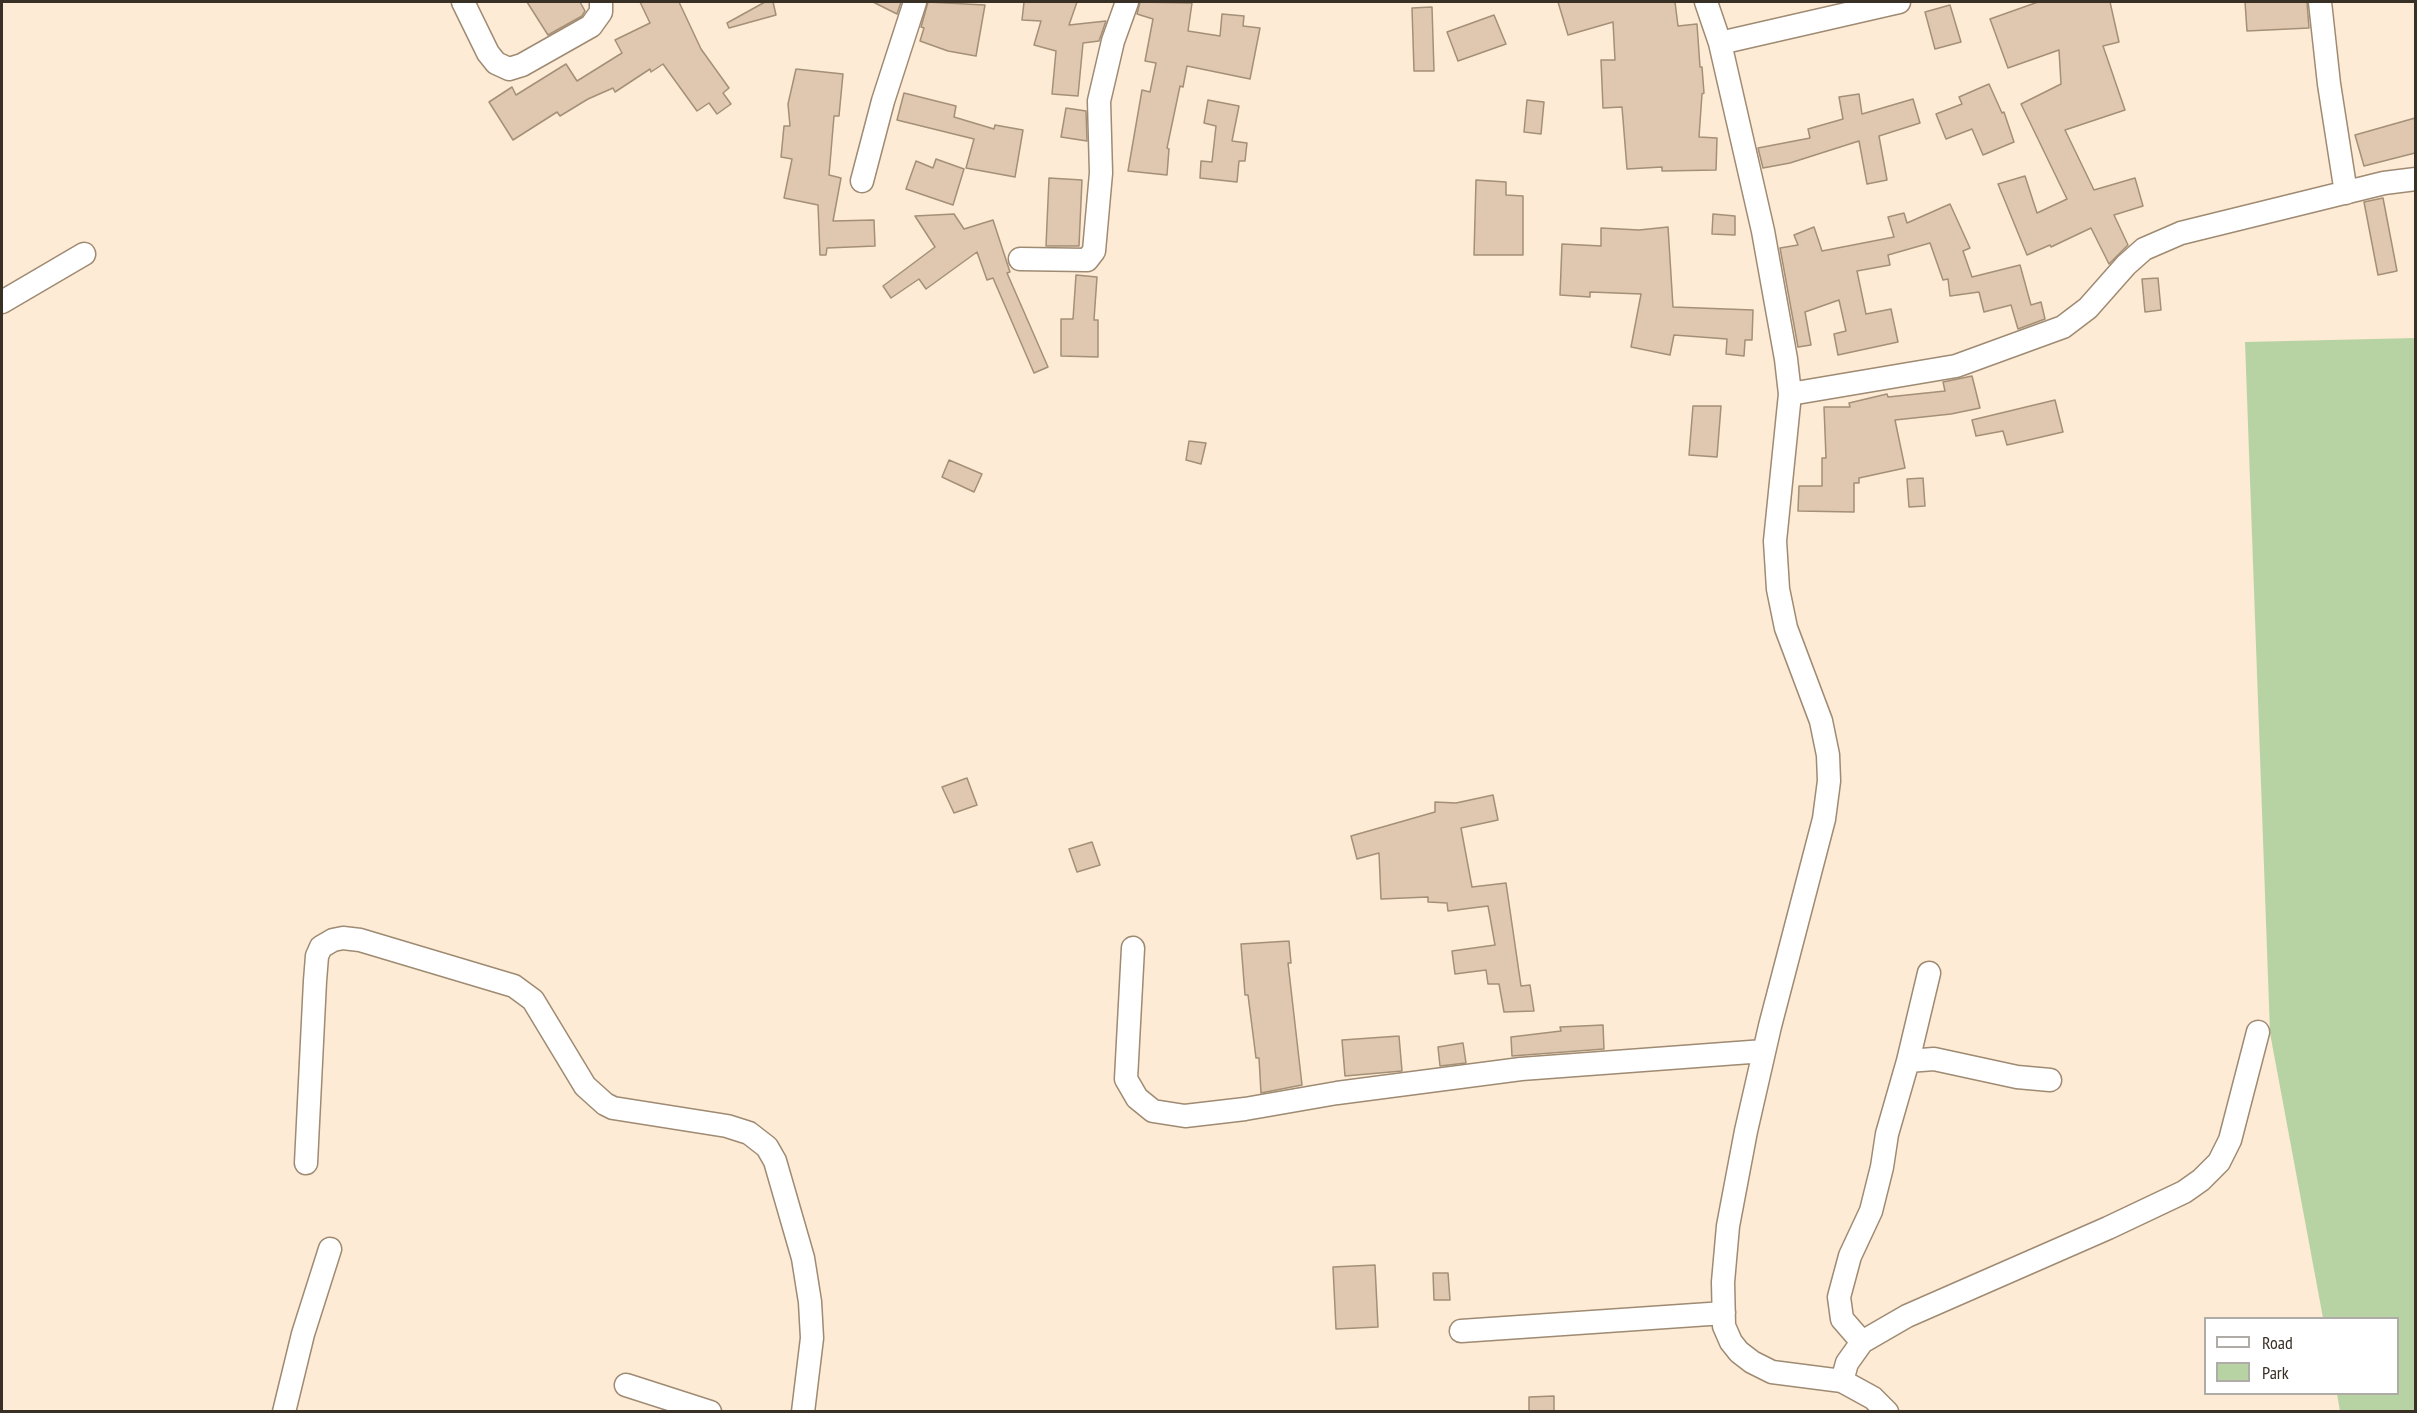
<!DOCTYPE html>
<html>
<head>
<meta charset="utf-8">
<style>
  body { margin:0 }
  #map { position:relative; width:2417px; height:1413px; overflow:hidden; background:#fdebd6; font-family:"PT Sans Narrow",sans-serif }
  canvas { display:block }
  .frame { position:absolute; inset:0; border:3px solid #382f25; pointer-events:none }
  .legend { position:absolute; left:2204px; top:1317px; width:195px; height:78px; box-sizing:border-box; background:#fff; border:2px solid #afaca8; margin:0; padding:8px 10px; list-style:none; font-size:18px; color:#382f25 }
  .legend li { display:flex; align-items:center; gap:12px; height:30px }
  .legend b { width:30px; border:2px solid #afaca8 }
</style>
</head>
<body>
<div id="map">
<canvas width="2417" height="1413"></canvas>
<div class="frame"></div>
<ul class="legend">
<li><b style="height:8px;background:#fff"></b>Road</li>
<li><b style="height:16px;background:#b8d3a3"></b>Park</li>
</ul>
</div>
<script>
const c = document.querySelector('canvas').getContext('2d');
c.lineJoin = 'round';
function paint(path, color) {
  c.fillStyle = color;
  c.fill(path, 'evenodd');
}
function shape(rows) {
  const path = new Path2D();
  for (const r of rows) {
    path.moveTo(r[0], r[1]);
    for (let i = 2; i < r.length; i += 2) path.lineTo(r[i], r[i + 1]);
  }
  return path;
}
function trace(path, color, width, dash) {
  c.strokeStyle = color;
  c.lineWidth = width;
  c.lineCap = dash ? 'butt' : 'round';
  c.setLineDash(dash || []);
  c.stroke(path);
}
paint(shape([
  [2415,338,2415,1411,2340,1411,2337,1394,2398,1394,2398,1318,2323,1318,2270,1033,2245,342]
]), '#b8d3a3');
const building = shape([
  [527,2,580,2,585,11,582,16,548,35,527,2],
  [640,2,679,2,701,49,729,88,723,93,731,104,717,114,709,103,697,111,663,64,651,72,650,69,615,92,613,88,588,99,560,116,557,112,513,140,489,102,512,87,516,95,566,64,577,81,622,53,615,40,650,23,640,2],
  [765,2,773,2,776,15,729,28,727,23,765,2],
  [873,2,901,2,897,14,873,2],
  [928,2,985,5,976,56,948,51,920,41,924,28,921,27,928,2],
  [1024,2,1077,2,1069,25,1106,21,1099,41,1083,43,1078,96,1052,94,1056,51,1034,45,1041,21,1022,20,1024,2],
  [1140,2,1192,3,1188,31,1220,36,1222,14,1244,16,1243,26,1260,28,1250,79,1187,66,1183,87,1180,86,1167,148,1169,149,1167,175,1128,171,1142,90,1150,92,1156,63,1145,61,1153,19,1137,14,1140,2],
  [1558,2,1675,2,1678,26,1697,24,1700,67,1702,67,1704,93,1702,94,1699,137,1717,138,1716,170,1662,171,1662,167,1627,169,1622,107,1603,108,1601,60,1615,60,1613,22,1568,35,1558,2],
  [2038,2,2110,2,2119,42,2103,46,2125,110,2065,130,2094,190,2135,178,2143,206,2114,215,2128,245,2109,264,2091,228,2051,247,2050,245,2027,255,1998,184,2025,176,2037,213,2067,199,2021,104,2061,84,2059,50,2008,68,1990,19,2038,2],
  [2245,2,2307,2,2309,28,2247,31,2245,2],
  [1950,5,1961,42,1935,49,1925,12,1950,5],
  [1432,7,1434,71,1414,71,1412,8,1432,7],
  [1494,15,1506,44,1458,61,1447,32,1494,15],
  [796,69,843,74,839,116,834,116,829,175,841,178,833,221,874,220,875,246,827,248,826,255,820,255,818,205,784,198,792,159,781,157,784,126,790,126,788,104,796,69],
  [1989,84,2002,113,2004,112,2014,142,1983,155,1972,129,1946,139,1936,114,1962,104,1959,97,1989,84],
  [904,93,956,106,954,117,994,129,995,125,1023,130,1015,177,966,168,974,139,897,120,904,93],
  [1859,94,1862,114,1913,99,1920,123,1879,136,1887,180,1867,184,1859,141,1790,163,1763,168,1758,148,1810,138,1808,129,1843,119,1839,97,1859,94],
  [1208,100,1239,106,1232,141,1247,143,1245,161,1239,161,1237,182,1200,178,1201,161,1212,162,1216,126,1204,123,1208,100],
  [1527,100,1544,102,1541,134,1524,132,1527,100],
  [1066,108,1086,111,1087,141,1061,137,1066,108],
  [2415,118,2415,153,2364,166,2355,135,2415,118],
  [936,159,964,169,953,205,906,189,916,161,933,168,936,159],
  [1049,178,1082,180,1079,246,1046,246,1049,178],
  [1476,180,1506,182,1506,195,1523,196,1523,255,1474,255,1476,180],
  [2383,198,2397,271,2378,275,2364,202,2383,198],
  [1950,204,1970,248,1963,251,1972,277,2020,265,2031,305,2041,302,2045,319,2018,329,2011,305,1984,312,1979,292,1950,296,1948,279,1943,280,1930,243,1888,255,1890,265,1857,271,1866,314,1891,309,1898,342,1838,355,1834,334,1846,331,1839,300,1805,312,1811,345,1798,347,1780,248,1798,245,1794,235,1814,227,1822,251,1894,237,1888,217,1904,213,1907,223,1950,204],
  [954,214,964,229,993,220,1010,272,1007,273,1048,367,1034,373,993,278,987,280,977,252,926,289,919,279,891,298,883,286,935,247,915,216,954,214],
  [1713,214,1735,216,1735,235,1712,234,1713,214],
  [1668,227,1673,307,1753,310,1752,340,1745,340,1744,356,1726,354,1727,339,1674,335,1670,355,1631,347,1641,294,1590,292,1590,297,1560,295,1562,244,1601,246,1601,228,1639,230,1668,227],
  [1076,275,1097,277,1094,320,1098,320,1098,357,1061,356,1061,319,1073,319,1076,275],
  [2158,278,2161,310,2145,312,2142,279,2158,278],
  [1972,376,1980,408,1951,414,1895,420,1905,468,1859,478,1859,483,1854,483,1854,512,1798,511,1799,486,1822,486,1822,458,1826,458,1824,407,1850,407,1849,403,1887,394,1888,397,1945,391,1943,382,1972,376],
  [2055,400,2063,432,2007,445,2003,431,1976,436,1972,420,2055,400],
  [1693,406,1721,406,1717,457,1689,455,1693,406],
  [1189,441,1206,443,1201,464,1186,460,1189,441],
  [949,460,982,474,974,492,942,477,949,460],
  [1923,478,1925,506,1909,507,1907,479,1923,478],
  [967,778,977,805,954,813,942,787,967,778],
  [1493,795,1498,820,1461,828,1472,887,1506,883,1521,986,1530,985,1534,1011,1504,1012,1499,984,1488,984,1486,970,1455,974,1452,951,1495,945,1488,906,1448,911,1447,903,1428,902,1428,897,1381,899,1379,853,1357,859,1351,836,1435,812,1435,802,1456,803,1493,795],
  [1092,842,1100,865,1077,872,1069,849,1092,842],
  [1289,941,1291,963,1288,963,1302,1085,1261,1093,1259,1058,1256,1058,1248,995,1245,995,1241,944,1289,941],
  [1603,1025,1604,1049,1512,1056,1511,1037,1561,1031,1560,1027,1603,1025],
  [1399,1036,1402,1071,1345,1076,1342,1040,1399,1036],
  [1463,1043,1466,1063,1440,1066,1438,1047,1463,1043],
  [1375,1265,1378,1327,1336,1329,1333,1267,1375,1265],
  [1433,1273,1448,1273,1450,1300,1434,1300,1433,1273],
  [1554,1396,1554,1412,1529,1412,1529,1397,1554,1396]
]);
paint(building, '#dfc8af');
trace(building, '#a48f77', 1.5);
const minor = shape([
  [463,2,488,53,496,63,509,69,522,65,591,26,601,12,601,2],
  [1706,2,1720,43,1763,231,1786,359,1790,394,1775,541,1778,589,1786,628,1821,721,1828,755,1829,781,1824,819,1770,1026,1746,1131,1728,1226,1723,1282,1724,1326,1731,1342,1739,1352,1752,1362,1772,1372,1842,1381,1873,1398,1887,1412],
  [2320,2,2329,84,2346,193],
  [1720,43,1899,2],
  [862,181,883,101,915,2],
  [1020,259,1087,260,1094,251,1101,173,1099,101,1113,41,1127,2],
  [2,302,84,254],
  [1790,394,1956,366,2063,327,2088,308,2126,265,2144,249,2181,233,2384,183,2416,179],
  [1133,948,1126,1079,1137,1098,1153,1111,1185,1116,1245,1109,1337,1093,1521,1069,1764,1051],
  [1908,1061,1929,973],
  [306,1163,315,981,317,956,321,947,333,940,343,938,360,940,514,986,533,1000,585,1086,605,1104,613,1108,727,1126,749,1133,767,1147,775,1161,803,1258,810,1302,812,1338,803,1412],
  [1461,1331,1724,1313],
  [1862,1342,1842,1319,1839,1297,1850,1256,1871,1211,1882,1167,1887,1134,1908,1061,1934,1059,2017,1077,2050,1080],
  [1842,1381,1847,1363,1862,1342,1907,1316,2108,1228,2184,1192,2201,1180,2219,1162,2230,1140,2258,1032],
  [626,1385,710,1412],
  [284,1412,303,1334,330,1249]
]);
trace(minor, '#9f8a72', 25);
trace(minor, '#fff', 22);
</script>
</body>
</html>
